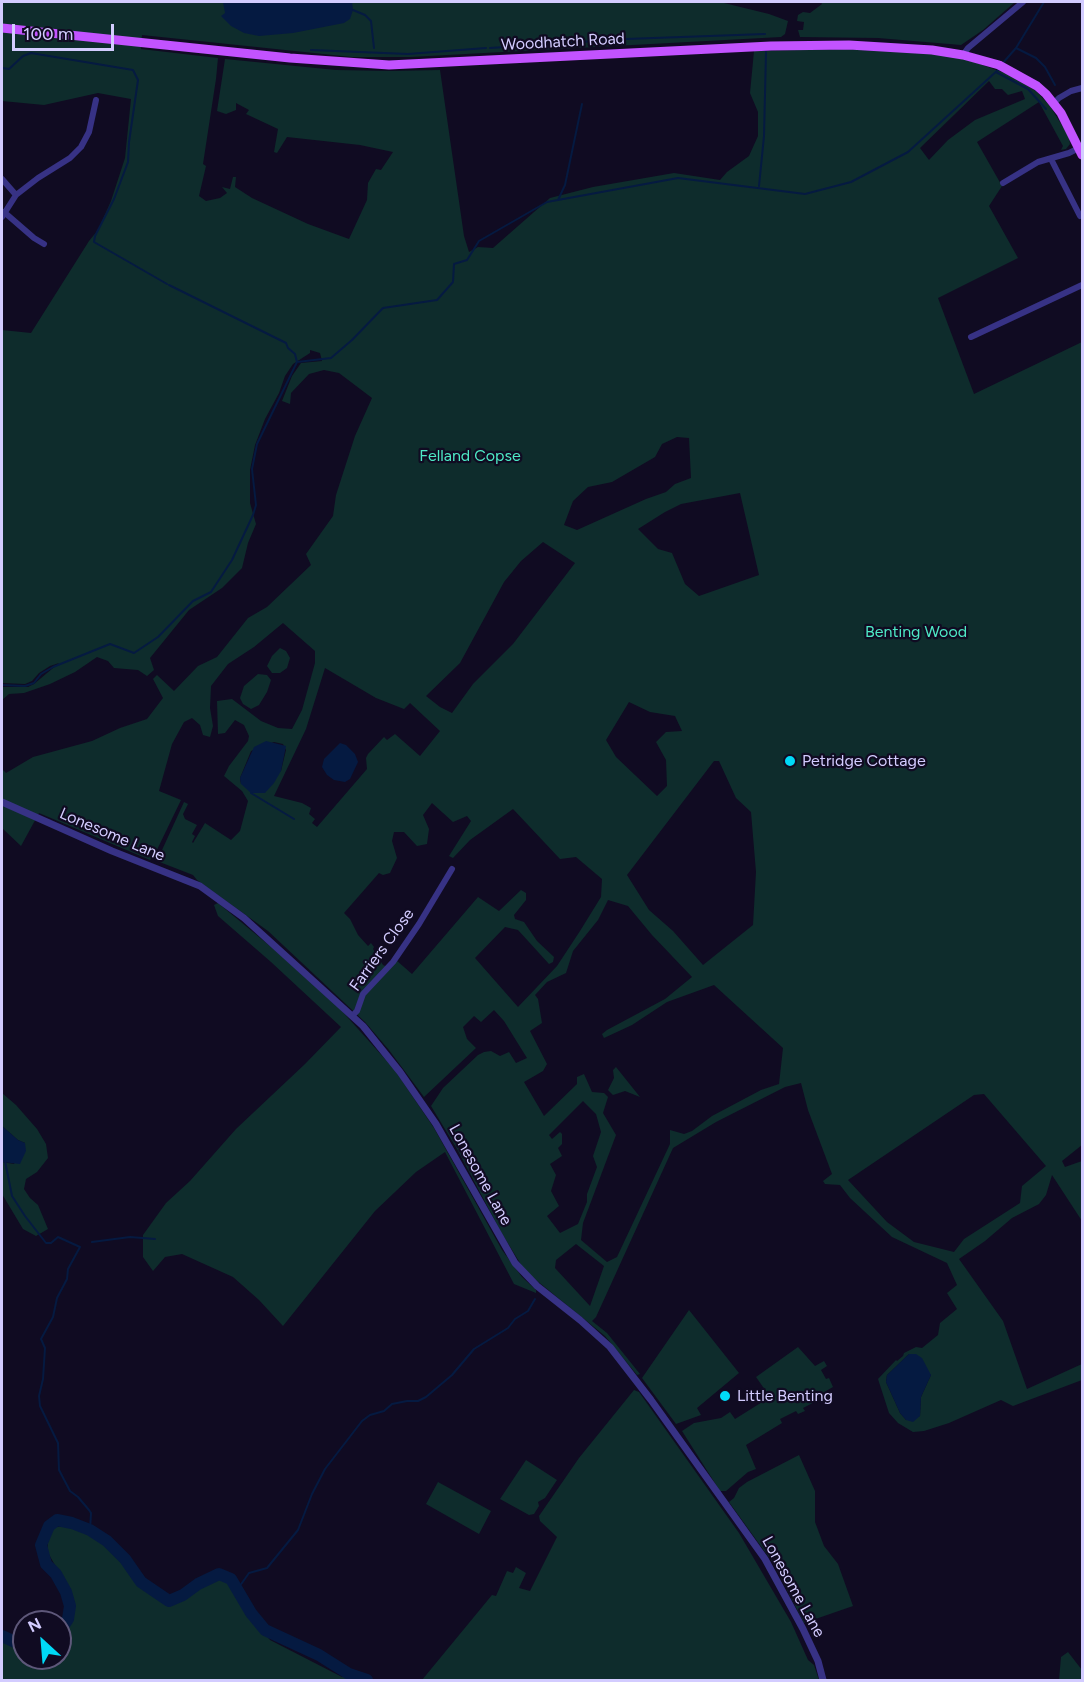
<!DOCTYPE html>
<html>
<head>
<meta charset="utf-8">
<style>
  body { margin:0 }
  #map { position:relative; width:1084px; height:1682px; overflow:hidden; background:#100b22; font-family:Figtree,sans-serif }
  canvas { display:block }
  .frame { position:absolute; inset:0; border:3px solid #d3ccff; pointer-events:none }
  .north { position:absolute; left:12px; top:1610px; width:60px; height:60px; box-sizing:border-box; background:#100b22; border:2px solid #5e587a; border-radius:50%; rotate:334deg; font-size:16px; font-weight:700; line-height:24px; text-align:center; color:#d3ccff }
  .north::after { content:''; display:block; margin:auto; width:21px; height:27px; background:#00daf7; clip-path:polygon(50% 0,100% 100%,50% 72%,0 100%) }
  .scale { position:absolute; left:12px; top:24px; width:102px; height:27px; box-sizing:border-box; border:3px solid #d3ccff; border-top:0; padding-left:8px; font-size:18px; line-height:21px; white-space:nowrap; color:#d3ccff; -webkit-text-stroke:4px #100b22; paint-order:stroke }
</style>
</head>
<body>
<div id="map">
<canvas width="1084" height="1682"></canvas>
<div class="frame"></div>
<div class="north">N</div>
<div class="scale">100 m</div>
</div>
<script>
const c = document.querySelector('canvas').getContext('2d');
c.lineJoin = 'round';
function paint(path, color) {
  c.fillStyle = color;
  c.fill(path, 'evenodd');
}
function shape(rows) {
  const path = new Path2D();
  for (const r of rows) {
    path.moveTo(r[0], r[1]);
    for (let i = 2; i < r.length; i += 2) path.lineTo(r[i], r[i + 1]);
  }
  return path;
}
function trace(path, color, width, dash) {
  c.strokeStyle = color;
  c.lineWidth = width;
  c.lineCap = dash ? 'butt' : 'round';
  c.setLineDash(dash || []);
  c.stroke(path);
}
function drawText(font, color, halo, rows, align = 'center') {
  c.font = font + ' Figtree,sans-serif';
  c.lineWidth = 4.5;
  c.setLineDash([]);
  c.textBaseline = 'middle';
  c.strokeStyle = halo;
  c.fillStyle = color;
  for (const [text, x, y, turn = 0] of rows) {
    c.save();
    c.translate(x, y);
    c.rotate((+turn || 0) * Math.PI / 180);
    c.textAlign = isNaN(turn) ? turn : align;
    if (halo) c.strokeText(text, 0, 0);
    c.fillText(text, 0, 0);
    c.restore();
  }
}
paint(shape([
  [2,2,720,2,769,14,788,21,785,34,781,37,410,57,352,57,142,35,141,49,218,58,216,79,203,164,206,166,199,196,206,201,220,198,227,193,222,187,230,189,233,177,236,177,235,187,252,198,308,224,349,239,367,200,368,183,376,169,381,170,393,152,360,145,287,137,277,153,274,152,278,129,246,114,249,110,236,103,236,110,226,114,217,111,225,59,336,70,391,71,440,70,464,236,469,252,478,247,493,248,550,198,593,187,674,173,720,180,727,172,749,156,758,136,758,112,750,93,754,51,845,49,922,52,966,59,1010,75,1036,91,1050,106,1069,137,1070,144,1066,149,1061,150,1063,146,1039,102,977,142,1002,186,989,206,1018,258,938,298,974,394,1082,342,1082,1145,1062,1161,1065,1167,1082,1161,1082,1221,1052,1175,1046,1195,1039,1204,1012,1218,985,1241,959,1259,1003,1321,1027,1389,1082,1364,1082,1380,1013,1406,1001,1400,949,1423,924,1431,913,1432,898,1423,889,1413,878,1379,896,1360,897,1361,903,1356,904,1353,916,1347,922,1348,938,1335,940,1323,957,1309,947,1293,957,1285,947,1263,892,1237,850,1198,840,1185,825,1184,823,1181,832,1174,808,1110,801,1083,785,1087,716,1122,673,1148,596,1317,592,1321,607,1333,640,1374,637,1375,605,1336,525,1271,501,1232,457,1149,431,1106,443,1088,478,1055,484,1052,491,1051,500,1056,509,1052,516,1063,527,1058,504,1021,494,1010,481,1022,474,1016,463,1027,467,1039,476,1048,424,1097,389,1050,365,1022,268,931,197,880,193,875,157,861,184,802,188,804,183,814,185,819,197,825,192,834,195,836,192,842,193,843,205,823,231,840,240,831,248,801,242,791,224,776,229,766,248,741,249,736,244,725,235,720,225,733,218,734,217,701,232,699,261,721,278,728,292,729,302,710,315,663,315,651,283,623,254,647,228,664,211,686,210,708,213,726,210,737,203,735,200,725,192,718,184,722,172,744,159,791,181,800,154,856,150,860,39,813,21,846,2,828,2,769,6,773,33,757,92,741,120,728,147,719,163,698,153,679,157,675,174,691,198,666,217,657,248,618,267,607,311,565,306,554,333,516,336,495,355,436,372,398,339,373,324,370,309,374,291,393,290,404,282,401,292,376,301,363,322,361,320,353,310,350,310,353,293,364,285,376,279,393,265,419,255,445,250,470,250,503,256,524,248,543,242,568,222,588,189,610,150,658,154,670,147,676,138,670,114,668,108,661,97,657,75,672,50,684,24,693,9,694,2,700,2,687,28,687,34,684,59,663,50,666,39,673,32,681,25,684,2,683,2,330,31,333,89,241,98,230,111,201,125,158,131,99,98,93,44,105,2,101],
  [989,81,995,89,1002,89,1008,95,1022,91,1025,99,975,120,948,140,929,160,920,148],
  [677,437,689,438,691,478,675,484,666,492,646,499,577,530,564,525,573,501,588,487,612,482,655,457,662,444],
  [740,493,759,575,699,596,685,584,672,553,658,549,638,529,665,512,681,504],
  [543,542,575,563,513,644,473,684,452,713,440,707,426,696,460,663,504,582,521,561],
  [325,668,376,698,404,709,410,703,440,731,420,756,395,734,387,740,384,737,368,754,366,758,367,769,317,827,312,823,315,819,309,814,311,808,302,803,274,796,306,729],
  [629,702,650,712,675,716,682,731,666,732,656,742,666,760,667,786,657,796,616,757,606,740],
  [274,742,283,744,286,750,281,771,241,784,240,778,251,751],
  [714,761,719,761,736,798,751,812,756,872,753,925,703,965,673,931,649,910,627,875],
  [432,803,453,822,467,816,471,821,449,856,453,858,470,840,513,809,560,859,576,857,602,879,601,897,580,931,557,966,518,1007,475,958,505,927,518,930,549,964,553,962,554,957,537,941,524,922,515,919,514,915,526,900,526,893,521,890,499,911,478,897,412,974,396,960,390,968,383,965,373,949,374,947,371,943,368,946,358,935,350,919,344,913,379,873,383,875,390,873,397,858,392,841,394,832,404,832,417,846,427,844,429,829,423,815],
  [608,900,628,906,652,935,692,977,665,999,607,1030,602,1034,604,1038,632,1025,667,1002,714,985,783,1048,779,1084,761,1090,712,1116,692,1131,684,1134,670,1130,670,1144,617,1257,607,1262,581,1240,583,1223,616,1135,603,1113,608,1097,604,1093,592,1092,584,1074,577,1077,577,1084,544,1116,524,1082,543,1071,547,1064,530,1031,542,1023,538,999,535,995,547,982,566,973,573,951,598,920],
  [984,1094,1046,1166,1022,1186,1020,1203,964,1239,954,1252,914,1242,887,1222,848,1180,974,1095],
  [583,1101,596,1114,601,1132,593,1156,597,1167,587,1194,587,1202,578,1224,560,1233,547,1216,559,1206,551,1191,556,1175,550,1164,562,1156,558,1148,562,1144,562,1134,560,1132,552,1139,549,1135],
  [576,1244,604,1266,590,1306,555,1268,556,1260],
  [909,1354,931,1375,921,1397,920,1416,906,1420,900,1413,886,1382,887,1375],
  [821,2,1015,2,983,30,961,45,878,38,800,37,798,30,803,30,804,22,797,21,798,15,803,12,810,13,822,4],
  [280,648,286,651,290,658,287,668,280,673,272,673,267,666,272,656],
  [258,674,267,675,271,680,267,692,259,705,251,709,243,704,240,698,244,686],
  [218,903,276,951,341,1010,394,1069,434,1128,502,1250,522,1277,536,1290,536,1293,514,1284,445,1152,416,1172,375,1211,283,1326,259,1300,233,1277,182,1254,165,1257,153,1271,143,1257,143,1235,166,1203,190,1181,236,1129,305,1064,341,1027,271,962,218,916,214,905],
  [616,1067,640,1097,625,1091,613,1095,608,1090,614,1078,613,1070],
  [2,1093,16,1105,37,1129,46,1144,48,1158,37,1172,26,1179,24,1189,30,1198,38,1205,48,1229,36,1236,23,1229,2,1194,2,1162,14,1164,25,1143,18,1140,2,1126],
  [689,1310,739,1373,697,1408,701,1415,676,1424,642,1378],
  [798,1347,815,1366,824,1361,827,1366,821,1370,826,1379,829,1378,833,1387,826,1391,828,1395,803,1408,805,1411,798,1414,796,1411,780,1419,782,1423,746,1445,756,1469,748,1472,726,1491,720,1491,682,1431,694,1423,721,1418,730,1412,735,1419,767,1399,770,1397,756,1377],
  [634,1390,639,1392,739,1533,791,1622,808,1660,814,1665,819,1680,422,1680,492,1595,496,1596,507,1571,513,1573,516,1567,526,1573,519,1588,530,1591,557,1537,540,1521,539,1516,579,1458],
  [799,1455,815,1491,815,1522,824,1546,838,1564,853,1606,804,1623,773,1563,729,1502,734,1498,739,1488,747,1482],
  [526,1460,557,1480,545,1498,538,1502,539,1506,534,1514,529,1515,500,1499],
  [438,1482,491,1511,479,1534,426,1504],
  [67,1526,83,1530,107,1547,141,1585,164,1601,174,1603,216,1578,230,1583,243,1607,270,1640,342,1677,351,1677,357,1680,283,1680,282,1679,279,1680,2,1680,2,1640,24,1649,24,1658,60,1658,60,1636,70,1622,75,1609,73,1597,47,1551,49,1535,54,1527],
  [1068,1652,1082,1670,1082,1680,1059,1680,1061,1657]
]), '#0e2c2c');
paint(shape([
  [223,2,352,2,353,10,350,19,344,23,293,33,259,36,244,33,231,26,221,16,225,13],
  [266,741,286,746,281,771,274,783,265,793,251,793,241,784,240,778,254,747],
  [340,743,346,745,355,754,358,762,350,779,345,782,334,780,327,775,322,767,324,759],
  [2,1126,18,1140,25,1143,26,1151,20,1164,2,1162],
  [909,1354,916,1354,922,1358,931,1375,921,1397,920,1416,913,1422,906,1420,900,1413,886,1382,887,1375]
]), '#051a41');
trace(shape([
  [353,10,365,15,371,21,374,48],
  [490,48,626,39,765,34],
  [1016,48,1036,58,1045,67,1055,85],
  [311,50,408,54,486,48],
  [1002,64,1016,48,1044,2],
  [2,68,9,69,23,56,31,53,133,70,138,80,129,142,128,162,114,199,95,236,94,242,167,284],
  [996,72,1028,89,1046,109],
  [759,186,764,136,766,52],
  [558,200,565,185,582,104],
  [169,285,286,343,288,348,295,354,297,362],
  [297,362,331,358,352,340,383,308,437,300,453,282,454,264,467,260,479,241,547,202,678,178,805,194,851,182,908,152,999,69],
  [2,685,25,686,34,683,41,674,53,667,110,644,134,653,158,637,193,601,211,592,232,560,253,515,256,505,252,469,257,444,297,362],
  [251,793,294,819],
  [5,1161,12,1196,25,1216,46,1243,51,1243,58,1237,80,1247,68,1269,67,1279,57,1298,53,1317,41,1339,45,1348,43,1379,39,1396,40,1406,58,1443,59,1470,70,1491,78,1497,89,1510,91,1513,90,1530],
  [92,1242,130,1237,155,1239],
  [237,1590,249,1573,267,1568,298,1530,312,1494,325,1469,362,1421,370,1415,384,1411,392,1404,407,1401,418,1401,426,1397,452,1375,474,1349,508,1328,515,1319,528,1311,535,1299]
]), '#051a41', 2);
trace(shape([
  [60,1631,68,1619,70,1606,66,1592,56,1574,46,1564,41,1545,49,1526,57,1520,72,1523,90,1530,107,1541,125,1559,141,1582,169,1601,183,1595,198,1584,219,1574,231,1579,251,1613,265,1630,319,1655,349,1674,367,1680],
  [2,1636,24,1646]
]), '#051a41', 12);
trace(shape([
  [963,55,968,48,1023,2],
  [1054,103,1059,98,1071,91,1082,88],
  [1051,159,1080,216],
  [2,179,16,195],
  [1003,183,1038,162,1069,153,1079,148],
  [4,212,34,238,44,244],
  [2,217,16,195,38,178,70,158,81,147,89,132,96,100],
  [971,337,1082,285],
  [352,1016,357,1011,363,994,393,962,419,924,452,869]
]), '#373285', 6);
trace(shape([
  [2,802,112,851,200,886,244,918,363,1026,400,1072,436,1124,515,1263,537,1286,580,1320,610,1347,651,1400,765,1559,803,1629,818,1661,823,1680]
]), '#373285', 7);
trace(shape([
  [2,28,290,58,389,65,771,46,849,45,932,50,963,55,999,65,1037,86,1046,94,1061,113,1082,155]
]), '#c253ff', 9);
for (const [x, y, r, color] of [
  [790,761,6,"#00daf7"],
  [725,1396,6,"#00daf7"]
]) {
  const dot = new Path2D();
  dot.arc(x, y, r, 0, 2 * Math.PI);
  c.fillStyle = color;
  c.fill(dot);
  trace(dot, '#100b22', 2);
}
drawText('16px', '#d3ccff', '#100b22', [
  ["Woodhatch Road",563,42,-3],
  ["Lonesome Lane",112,835,23],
  ["Farriers Close",382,950,-54],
  ["Lonesome Lane",480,1175,61],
  ["Lonesome Lane",793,1587,61]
]);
drawText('16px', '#4ee9c5', '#100b22', [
  ["Felland Copse",470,456],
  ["Benting Wood",916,632]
]);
drawText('16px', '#d3ccff', '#100b22', [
  ["Petridge Cottage",802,761],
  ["Little Benting",737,1396]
], 'left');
</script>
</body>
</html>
